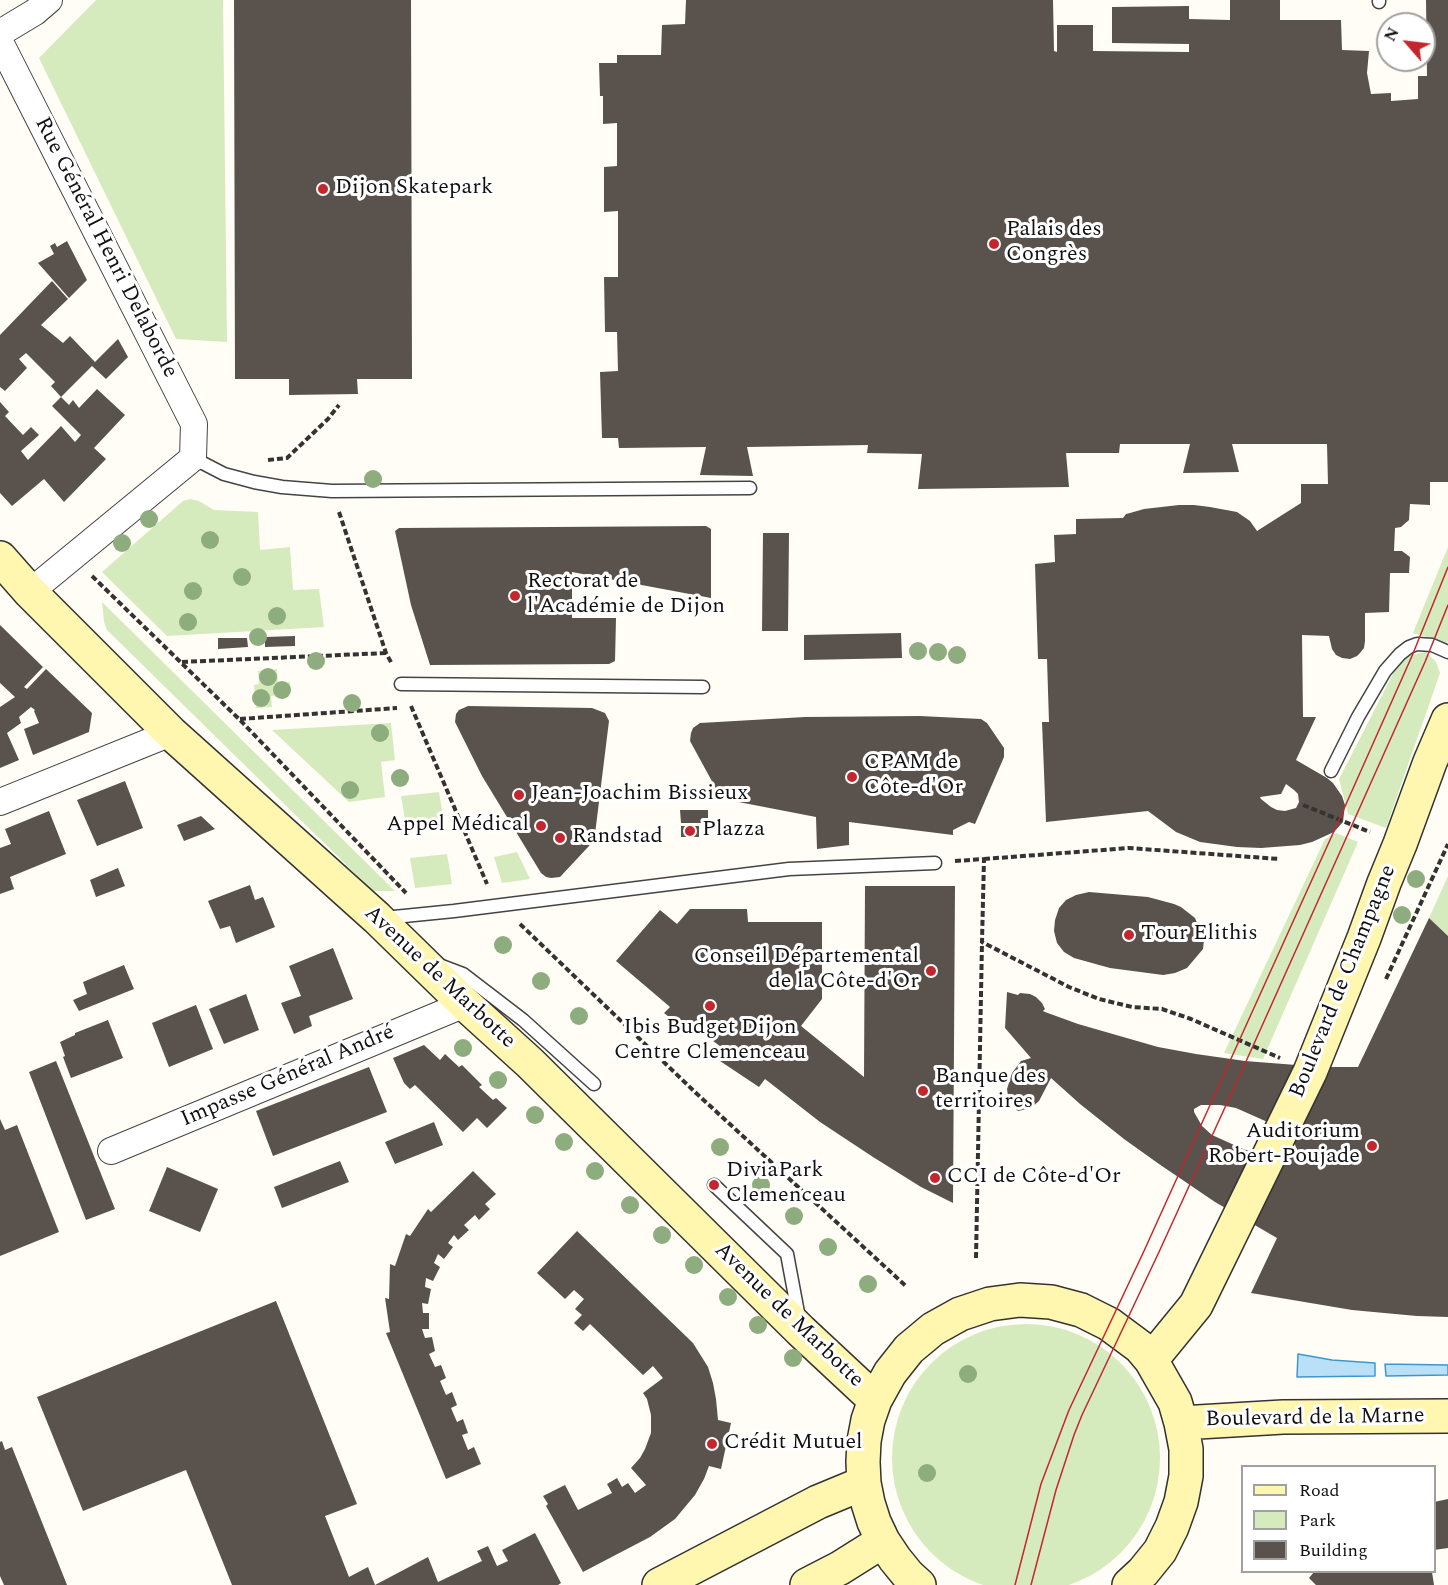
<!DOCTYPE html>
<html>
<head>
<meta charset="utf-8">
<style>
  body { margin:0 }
  #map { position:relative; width:1448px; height:1585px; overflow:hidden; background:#fffdf5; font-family:Spectral,serif }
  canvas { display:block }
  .legend { position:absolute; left:1241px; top:1465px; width:195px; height:108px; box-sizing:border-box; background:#fff; border:2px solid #a0a0a0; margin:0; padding:8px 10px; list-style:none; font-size:18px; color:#111 }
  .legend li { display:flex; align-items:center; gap:12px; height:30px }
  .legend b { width:30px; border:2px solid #a0a0a0 }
  .north { position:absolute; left:1376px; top:12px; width:60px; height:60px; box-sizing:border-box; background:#fff; border:2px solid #a0a0a0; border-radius:50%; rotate:298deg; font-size:16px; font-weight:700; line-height:24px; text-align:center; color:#111 }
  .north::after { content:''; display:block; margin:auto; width:21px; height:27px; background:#c4262e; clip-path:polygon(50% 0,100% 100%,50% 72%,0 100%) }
</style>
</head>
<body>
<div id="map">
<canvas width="1448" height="1585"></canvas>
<ul class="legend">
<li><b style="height:8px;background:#fff6b0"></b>Road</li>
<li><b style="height:16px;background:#d5ebbd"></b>Park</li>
<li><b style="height:16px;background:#5a524d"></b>Building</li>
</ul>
<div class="north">N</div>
</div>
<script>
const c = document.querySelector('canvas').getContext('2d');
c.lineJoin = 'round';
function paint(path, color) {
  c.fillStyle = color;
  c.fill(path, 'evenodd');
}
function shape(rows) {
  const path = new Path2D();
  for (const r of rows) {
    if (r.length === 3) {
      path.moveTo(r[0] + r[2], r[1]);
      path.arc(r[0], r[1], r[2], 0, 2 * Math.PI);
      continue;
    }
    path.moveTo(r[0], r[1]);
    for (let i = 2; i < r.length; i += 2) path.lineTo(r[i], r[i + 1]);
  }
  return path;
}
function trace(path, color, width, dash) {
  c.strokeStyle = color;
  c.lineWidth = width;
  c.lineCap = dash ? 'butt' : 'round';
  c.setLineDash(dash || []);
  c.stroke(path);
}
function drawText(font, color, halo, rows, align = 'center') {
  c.font = font + ' Spectral,serif';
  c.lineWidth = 6;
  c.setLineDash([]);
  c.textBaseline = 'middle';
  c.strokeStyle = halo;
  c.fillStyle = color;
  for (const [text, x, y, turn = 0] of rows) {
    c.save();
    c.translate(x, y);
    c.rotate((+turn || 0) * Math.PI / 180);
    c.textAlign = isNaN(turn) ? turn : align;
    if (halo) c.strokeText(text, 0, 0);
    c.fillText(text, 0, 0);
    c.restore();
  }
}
paint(shape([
  [96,0,223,0,227,342,176,339,39,58],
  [190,499,199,501,214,510,258,512,260,550,290,547,293,590,319,589,324,627,167,636,102,572,183,501],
  [1448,547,1448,641,1447,643,1413,633],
  [102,602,395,891,373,891,107,630,104,622],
  [1426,652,1436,662,1440,673,1386,828,1348,814,1339,779,1396,668,1404,656],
  [277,669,278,683,290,682,290,694,271,696,272,707,256,708,254,685,259,684,258,671],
  [391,723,395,760,381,762,385,797,349,802,272,730],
  [439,792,444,822,406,826,401,796],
  [1336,833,1358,842,1263,1059,1224,1053,1325,839],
  [517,852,530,879,502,883,494,857],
  [447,854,452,884,415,888,410,858],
  [1448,876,1448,936,1429,918],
  [1026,1458,134]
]), '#d5ebbd');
const water = shape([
  [1298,1354,1332,1360,1375,1363,1375,1376,1297,1377,1298,1354],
  [1385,1364,1448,1365,1448,1375,1386,1376,1385,1364]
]);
paint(water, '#b9e0f7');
trace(water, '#3f96cf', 1.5);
paint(shape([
  [234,0,411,0,412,379,357,379,358,394,289,395,289,379,235,379],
  [686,0,1053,0,1054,51,1057,52,1057,25,1093,25,1093,51,1189,52,1189,44,1112,43,1112,7,1189,6,1189,19,1230,20,1230,0,1280,0,1280,20,1341,20,1342,50,1369,51,1367,73,1371,94,1391,93,1391,101,1418,99,1418,76,1427,76,1426,0,1448,0,1448,482,1430,482,1430,505,1410,504,1409,520,1401,527,1395,528,1394,551,1402,551,1410,557,1409,573,1390,573,1389,612,1365,613,1365,641,1364,648,1360,653,1357,656,1350,659,1342,658,1336,655,1332,649,1329,636,1302,635,1303,717,1316,717,1296,760,1327,778,1333,783,1342,796,1345,805,1343,822,1334,832,1312,842,1300,845,1261,848,1237,847,1200,842,1176,832,1148,811,1046,822,1042,722,1049,722,1047,659,1038,659,1035,564,1055,562,1054,535,1076,534,1076,519,1123,518,1126,514,1130,513,1144,509,1179,505,1194,505,1210,507,1237,512,1250,521,1257,531,1301,503,1301,484,1328,484,1327,444,1232,444,1239,472,1183,473,1190,444,1120,444,1119,453,1066,453,1069,487,918,489,922,454,867,453,868,445,747,447,753,476,700,475,706,447,619,448,618,438,602,438,600,372,618,371,617,332,605,332,604,277,618,277,618,211,604,212,604,167,617,166,617,123,603,124,603,96,600,96,599,63,617,63,617,55,661,55,662,25,685,24],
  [1286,784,1294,790,1298,794,1299,802,1296,808,1285,811,1277,810,1271,807,1261,799,1260,797,1281,794],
  [67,241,87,280,69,298,38,263,54,254,50,246,55,243,57,247],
  [52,281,68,299,41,325,63,343,70,336,95,362,118,339,128,357,106,379,92,366,61,397,51,386,55,382,26,353,19,359,27,368,5,391,0,387,0,335],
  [97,389,125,415,94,448,106,459,64,502,44,479,12,506,0,493,0,402,9,412,5,416,23,435,31,427,39,435,21,451,28,460,61,426,75,442,81,435,52,406,61,397,69,405,73,400,79,408],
  [706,526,711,529,711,598,572,572,572,618,616,618,615,661,609,664,430,665,411,605,395,531,399,528],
  [763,533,789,533,788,631,762,631],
  [0,625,43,667,24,687,27,689,46,669,92,713,89,732,33,755,24,729,39,723,34,711,35,710,31,707,19,717,21,723,7,733,19,760,0,768,0,707,15,697,0,683],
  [901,633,902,658,804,660,804,635],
  [295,636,295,646,265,647,265,637],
  [218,638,247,638,248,647,218,649],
  [468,706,592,708,605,713,609,721,595,834,589,846,560,877,551,878,546,877,541,873,482,776,455,722,456,714,459,710],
  [920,716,981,719,987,723,1004,748,1004,757,975,824,969,822,953,830,953,835,849,822,849,845,817,849,816,817,723,799,720,796,690,741,691,733,693,728,700,723,805,717],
  [125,781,143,828,97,846,77,800],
  [680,810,708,810,708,823,681,823],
  [49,811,66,854,10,877,14,889,0,894,0,848,11,844,5,829],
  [201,816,215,829,184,841,177,825],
  [681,826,699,826,699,837,681,837],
  [118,868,125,886,96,897,90,880],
  [250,885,255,900,263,897,275,927,236,943,230,926,220,929,208,901],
  [865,886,955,886,953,1203,921,1187,873,1157,820,1122,765,1079,759,1087,717,1059,725,1050,692,1025,686,1031,664,1013,670,1007,616,961,660,910,677,924,690,909,747,909,748,922,822,922,822,999,801,1026,864,1077],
  [1089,892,1148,897,1174,904,1181,907,1195,918,1204,940,1203,949,1187,968,1175,973,1163,975,1110,968,1074,958,1064,952,1057,943,1054,931,1055,920,1059,908,1066,900,1076,895],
  [1429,918,1448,936,1448,1317,1417,1316,1352,1310,1251,1293,1277,1238,1215,1202,1159,1164,1124,1139,1080,1104,1051,1078,1039,1101,1031,1108,1018,1111,1009,1103,1007,1089,1012,1073,1021,1061,1031,1058,1005,1028,1007,992,1018,995,1020,993,1030,994,1036,997,1042,1003,1045,1009,1043,1011,1045,1012,1078,1024,1158,1047,1196,1054,1245,1061,1322,1067,1358,1067],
  [1201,1105,1220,1105,1236,1108,1281,1128,1290,1135,1294,1142,1297,1150,1290,1154,1275,1156,1259,1154,1243,1149,1212,1135,1202,1126,1194,1112,1194,1109],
  [333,948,353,999,309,1016,312,1026,294,1034,281,1003,301,996,289,966],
  [124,965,134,989,79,1011,73,1000,87,994,83,982],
  [246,994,259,1030,224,1044,209,1009],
  [196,1005,213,1049,169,1067,152,1023],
  [108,1020,123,1058,71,1078,63,1057,65,1056,60,1042,75,1035,75,1033],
  [424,1045,440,1060,445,1054,459,1067,462,1065,482,1085,479,1087,493,1100,496,1098,507,1108,487,1128,477,1118,463,1132,415,1085,410,1089,404,1083,393,1058],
  [56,1061,115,1209,86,1220,29,1072],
  [369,1067,387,1112,273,1156,256,1111],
  [0,1119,5,1130,17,1125,59,1232,0,1256],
  [434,1122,443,1145,395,1164,385,1142],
  [340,1161,349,1182,282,1208,274,1187],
  [167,1167,218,1189,200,1232,149,1211],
  [473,1171,496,1194,485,1204,490,1209,479,1220,475,1215,464,1225,469,1230,458,1240,454,1235,448,1243,453,1247,444,1259,438,1254,434,1263,440,1267,433,1281,426,1278,425,1287,431,1289,428,1304,422,1303,423,1313,429,1313,429,1329,422,1329,425,1338,432,1337,435,1351,429,1354,435,1367,441,1365,446,1378,440,1381,446,1395,452,1392,457,1405,451,1408,457,1422,463,1419,468,1433,462,1435,468,1450,474,1447,481,1464,446,1479,386,1333,390,1332,385,1298,389,1299,390,1264,395,1266,406,1234,410,1236,428,1209,431,1212],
  [577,1231,693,1343,708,1367,713,1383,716,1399,718,1420,731,1423,721,1469,709,1466,704,1479,695,1495,675,1519,650,1537,583,1572,546,1506,548,1504,543,1496,565,1485,578,1510,612,1493,607,1484,617,1478,622,1487,628,1483,635,1493,646,1485,631,1468,640,1458,645,1449,651,1433,651,1415,647,1399,643,1393,663,1378,653,1366,643,1375,590,1324,583,1331,574,1323,582,1315,575,1309,584,1299,574,1290,565,1299,537,1273],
  [276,1301,357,1504,325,1516,349,1577,368,1567,375,1585,428,1557,438,1582,482,1561,477,1551,488,1546,497,1566,508,1561,502,1550,535,1533,561,1583,558,1585,232,1585,186,1470,83,1511,37,1397],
  [2,1441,5,1450,12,1447,67,1585,4,1585,0,1576,0,1442],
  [1448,1499,1448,1548,1434,1550,1434,1502],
  [1314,1572,1432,1572,1434,1585,1316,1585,1309,1578]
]), '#5a524d');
const lane = shape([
  [1379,2,1379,0],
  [193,458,224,474,254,482,282,487,332,491,750,488],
  [401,684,703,687],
  [1331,771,1358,717,1385,671,1400,654,1409,647,1417,644,1432,645,1448,652],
  [384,918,454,911,789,869,935,863],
  [442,966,463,974,523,1020,594,1084],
  [714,1185,787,1254,799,1318]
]);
const street = shape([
  [0,33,35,12,49,0],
  [0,42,194,424,193,458,30,592],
  [0,802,171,733],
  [111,1151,465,1004]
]);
const secondary = shape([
  [0,558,30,592,171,733,377,918,465,1004,530,1063,801,1331,875,1400],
  [1151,1360,1196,1305,1310,1072,1364,938,1384,883,1400,844,1430,762,1448,720],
  [1181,1423,1283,1417,1448,1416],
  [659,1585,818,1502,864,1483],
  [807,1585,840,1568,883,1541],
  [919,1585,908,1575,895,1559,883,1541,874,1522,868,1503,864,1483,863,1462,864,1441,868,1420,875,1400,890,1373,909,1349,933,1329,960,1314,990,1304,1020,1300,1051,1302,1081,1310,1109,1324,1140,1347,1151,1360,1175,1402,1181,1423,1186,1449,1186,1476,1181,1502,1172,1527,1160,1551,1143,1572,1129,1585]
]);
trace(lane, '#444', 15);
trace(street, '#444', 28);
trace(secondary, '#333', 36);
trace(shape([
  [268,460,287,458,328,419,339,405],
  [339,512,386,653,392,664],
  [92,576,239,719,406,893],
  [182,662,386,653],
  [411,706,487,884],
  [240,719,397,708],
  [1303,805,1370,832],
  [984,859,1129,848,1279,859],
  [955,861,984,859,982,942,1069,987,1099,999,1132,1007,1162,1009,1191,1019,1280,1058],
  [520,924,696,1093,907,1287],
  [1386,979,1448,844],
  [976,1258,982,942]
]), '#333', 4, [6, 3]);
trace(lane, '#fff', 12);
trace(street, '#fff', 26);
trace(secondary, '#fff6b0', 33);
trace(shape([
  [1015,1585,1041,1484,1069,1410,1144,1251,1339,820,1412,656,1448,567],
  [1031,1585,1056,1490,1074,1435,1082,1415,1159,1252,1253,1046,1425,662,1448,605]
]), '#c4262e', 1.5);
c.fillStyle = '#8dad7f';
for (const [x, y] of [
  [373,479],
  [149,519],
  [210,540],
  [122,543],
  [242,577],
  [193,591],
  [277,616],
  [188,622],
  [258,637],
  [918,651],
  [938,652],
  [957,655],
  [316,661],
  [268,677],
  [282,690],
  [261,698],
  [352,703],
  [380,733],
  [400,778],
  [350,790],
  [1416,879],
  [1402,915],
  [503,945],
  [541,981],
  [579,1016],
  [463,1048],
  [498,1080],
  [535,1115],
  [564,1142],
  [720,1147],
  [595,1171],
  [761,1185],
  [630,1205],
  [794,1216],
  [662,1235],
  [828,1247],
  [694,1265],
  [868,1284],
  [728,1297],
  [758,1325],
  [793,1358],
  [968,1374],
  [927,1473]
]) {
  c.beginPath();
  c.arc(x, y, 9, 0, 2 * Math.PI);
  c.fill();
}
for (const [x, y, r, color] of [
  [323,189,6,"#c4262e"],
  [994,244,6,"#c4262e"],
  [515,596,6,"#c4262e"],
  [852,777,6,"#c4262e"],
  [519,795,6,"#c4262e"],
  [541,826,6,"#c4262e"],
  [690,831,6,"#c4262e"],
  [560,838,6,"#c4262e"],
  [1129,935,6,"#c4262e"],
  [931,971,6,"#c4262e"],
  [710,1006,6,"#c4262e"],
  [923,1091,6,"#c4262e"],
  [1372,1146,6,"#c4262e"],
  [935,1178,6,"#c4262e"],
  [714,1185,6,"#c4262e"],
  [712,1444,6,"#c4262e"]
]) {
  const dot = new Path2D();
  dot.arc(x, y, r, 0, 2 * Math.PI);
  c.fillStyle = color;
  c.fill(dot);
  trace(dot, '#fff', 2);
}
drawText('22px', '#111', '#fff', [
  ["Dijon Skatepark",335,189],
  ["Palais des",1006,231],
  ["Congrès",1006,256],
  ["Rectorat de",527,583],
  ["l'Académie de Dijon",527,608],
  ["CPAM de",864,764],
  ["Côte-d'Or",864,789],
  ["Jean-Joachim Bissieux",531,795],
  ["Appel Médical",529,826,"right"],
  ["Plazza",702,831],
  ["Randstad",572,838],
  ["Tour Elithis",1141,935],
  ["Conseil Départemental",919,958,"right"],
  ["de la Côte-d'Or",919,983,"right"],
  ["Ibis Budget Dijon",710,1029,"center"],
  ["Centre Clemenceau",710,1054,"center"],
  ["Banque des",935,1078],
  ["territoires",935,1103],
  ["Auditorium",1360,1133,"right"],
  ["Robert-Poujade",1360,1158,"right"],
  ["DiviaPark",726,1172],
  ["Clemenceau",726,1197],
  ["CCI de Côte-d'Or",947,1178],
  ["Crédit Mutuel",724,1444]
], 'left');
drawText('22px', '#111', '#fff', [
  ["Rue Général Henri Delaborde",105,248,63],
  ["Avenue de Marbotte",439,978,43],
  ["Boulevard de Champagne",1344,982,-68],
  ["Impasse Général André",288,1077,-23],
  ["Avenue de Marbotte",788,1316,44],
  ["Boulevard de la Marne",1315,1419,-1]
]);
</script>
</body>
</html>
